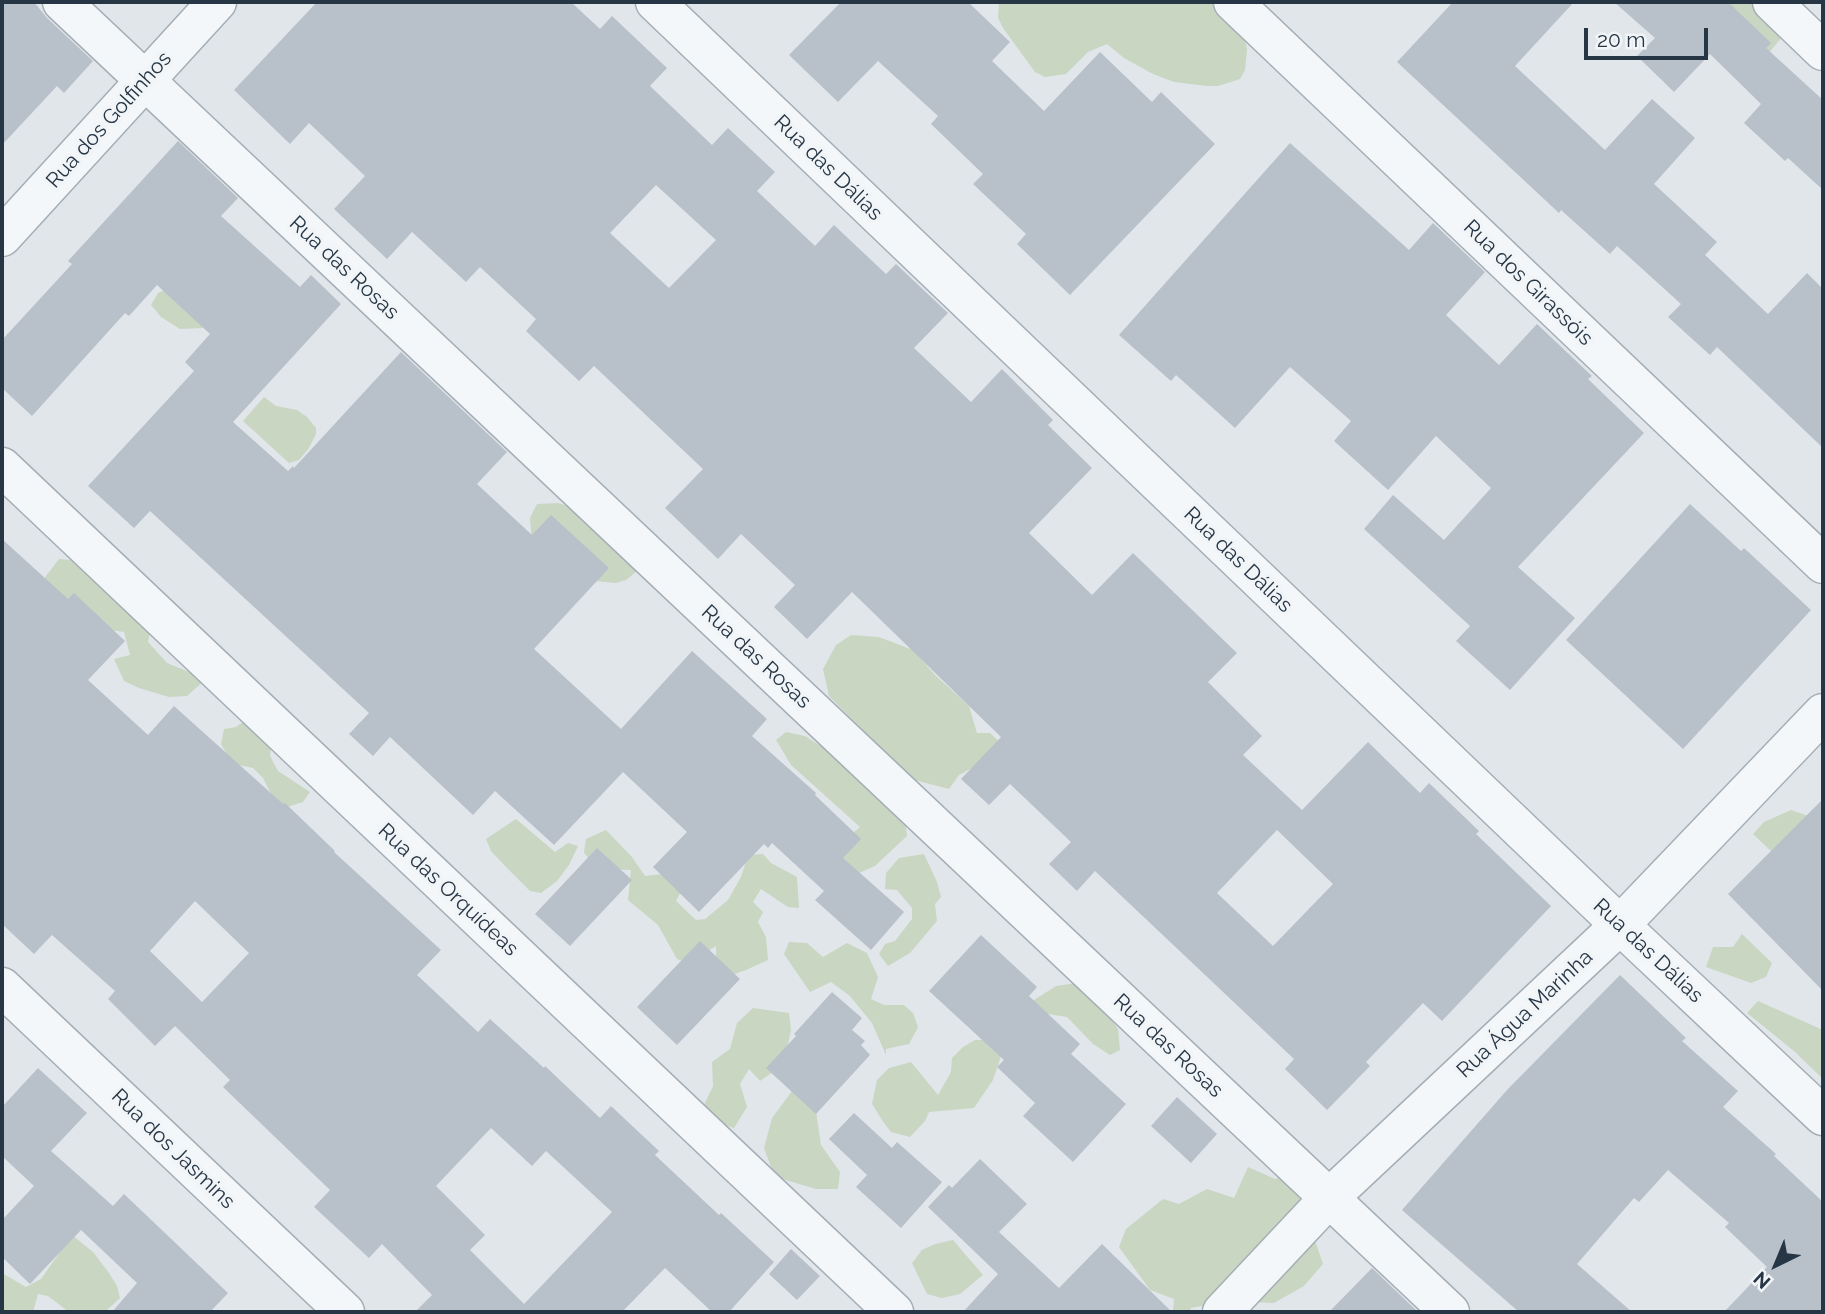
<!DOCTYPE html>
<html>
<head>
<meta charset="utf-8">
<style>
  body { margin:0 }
  #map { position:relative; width:1825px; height:1314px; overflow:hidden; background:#e1e6eb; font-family:Raleway,sans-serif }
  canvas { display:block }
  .frame { position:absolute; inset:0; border:4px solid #273645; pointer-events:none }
  .north { position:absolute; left:1741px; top:1230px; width:70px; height:70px; -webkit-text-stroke:5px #f1f5f8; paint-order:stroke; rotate:223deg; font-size:19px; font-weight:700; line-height:28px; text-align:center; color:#273645 }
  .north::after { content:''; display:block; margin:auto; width:24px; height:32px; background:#273645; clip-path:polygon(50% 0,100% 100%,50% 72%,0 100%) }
  .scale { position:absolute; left:1584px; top:28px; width:124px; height:32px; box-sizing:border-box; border:4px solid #273645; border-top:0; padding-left:9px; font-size:21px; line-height:24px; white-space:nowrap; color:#273645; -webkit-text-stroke:5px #f1f5f8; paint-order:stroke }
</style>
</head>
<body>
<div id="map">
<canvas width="1825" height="1314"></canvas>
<div class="frame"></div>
<div class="north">N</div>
<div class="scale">20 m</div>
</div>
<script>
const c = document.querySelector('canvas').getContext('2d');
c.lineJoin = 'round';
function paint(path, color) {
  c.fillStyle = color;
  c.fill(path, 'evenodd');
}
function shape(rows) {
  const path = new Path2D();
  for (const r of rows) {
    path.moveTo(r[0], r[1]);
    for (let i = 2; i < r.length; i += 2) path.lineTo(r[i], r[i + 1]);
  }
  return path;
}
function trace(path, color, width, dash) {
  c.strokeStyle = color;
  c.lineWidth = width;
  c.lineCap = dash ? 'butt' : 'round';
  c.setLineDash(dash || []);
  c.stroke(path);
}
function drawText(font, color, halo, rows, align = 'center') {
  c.font = font + ' Raleway,sans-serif';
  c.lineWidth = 7;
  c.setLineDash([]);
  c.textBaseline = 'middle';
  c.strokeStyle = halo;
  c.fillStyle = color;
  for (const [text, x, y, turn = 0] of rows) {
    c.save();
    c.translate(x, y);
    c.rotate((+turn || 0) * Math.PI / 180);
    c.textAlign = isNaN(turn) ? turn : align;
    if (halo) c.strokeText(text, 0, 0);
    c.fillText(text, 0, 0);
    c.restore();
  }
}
paint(shape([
  [999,2,1228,2,1244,36,1247,49,1245,70,1240,79,1218,86,1207,86,1174,82,1153,74,1124,58,1107,44,1088,52,1066,74,1045,77,1035,72,1003,28,998,18],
  [1724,2,1792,2,1782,37,1768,54,1722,4],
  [177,284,203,328,180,329,161,317,151,305,158,293],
  [264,397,276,406,297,410,307,417,316,428,316,434,309,448,299,460,289,463,243,421],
  [558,503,578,509,642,567,626,580,616,583,595,581,532,544,530,518,537,504],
  [59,559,83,561,151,627,148,642,167,663,206,679,187,696,169,697,139,688,124,681,114,659,130,655,124,632,103,629,40,584],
  [851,635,879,637,913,650,935,675,969,706,977,733,990,733,1007,749,959,775,949,789,911,779,829,696,823,669,836,645],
  [260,720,272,737,270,756,278,771,310,792,303,802,284,808,271,794,263,778,253,768,239,765,228,756,221,744,224,729,236,727,243,722],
  [786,732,805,736,827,750,905,821,907,836,875,866,850,877,834,859,840,844,860,827,791,765,776,740],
  [1791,810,1823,821,1823,894,1805,883,1753,834,1764,822],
  [516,819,555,852,568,843,578,846,569,865,557,881,541,893,530,891,506,867,491,851,486,839],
  [606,830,632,857,645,876,672,873,685,884,676,901,696,920,705,919,728,900,741,877,748,855,763,854,771,863,797,877,799,908,788,907,761,889,753,902,763,912,758,922,766,937,768,960,746,970,729,976,716,972,716,946,689,963,677,959,658,925,628,900,631,870,599,869,584,853,586,839],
  [924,854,937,882,941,897,935,904,937,921,910,953,888,966,879,954,885,944,895,941,912,919,912,908,897,890,885,889,886,873,899,858],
  [1742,934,1772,963,1766,977,1751,983,1706,967,1713,947,1733,947],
  [789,942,807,943,823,957,847,943,867,953,878,977,871,999,884,1005,904,1005,913,1013,918,1027,909,1044,886,1049,886,1055,872,1023,850,996,831,982,810,992,784,954],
  [1077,983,1098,1001,1118,1029,1120,1050,1110,1055,1093,1044,1067,1017,1048,1014,1002,1053,993,1080,974,1108,929,1112,925,1121,910,1137,891,1132,884,1123,872,1104,877,1080,889,1068,911,1062,938,1095,951,1072,952,1058,963,1047,975,1040,999,1040,1010,1022,1034,1000,1056,986],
  [1758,1001,1823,1030,1823,1079,1794,1051,1747,1013],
  [753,1008,789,1013,791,1030,785,1059,776,1070,760,1081,749,1069,740,1084,747,1107,734,1128,717,1123,704,1105,713,1086,712,1062,730,1049,737,1023],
  [792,1091,814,1098,821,1145,840,1172,838,1189,816,1189,779,1178,771,1167,764,1148,772,1118],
  [1248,1167,1275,1179,1319,1167,1311,1229,1323,1264,1304,1286,1274,1303,1228,1301,1191,1308,1190,1312,1173,1312,1174,1299,1150,1290,1119,1247,1126,1229,1163,1199,1179,1204,1207,1189,1234,1198],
  [72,1235,93,1252,109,1273,117,1286,120,1298,105,1312,69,1312,48,1296,38,1294,33,1312,2,1312,2,1273,26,1287,41,1279],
  [953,1240,983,1275,960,1294,942,1298,927,1294,912,1263,922,1250,935,1244]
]), '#c9d6c1');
paint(shape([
  [2,2,34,2,47,18,93,61,64,93,57,86,2,145],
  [317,2,571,2,600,29,612,16,667,68,650,86,712,145,728,128,775,172,757,191,815,246,834,225,886,274,896,264,948,313,914,348,971,402,1002,369,1053,420,1048,425,1092,468,1029,533,1092,595,1133,553,1237,653,1208,682,1262,736,1243,755,1302,810,1368,742,1420,793,1429,783,1479,831,1476,834,1551,906,1442,1021,1423,1003,1366,1062,1370,1066,1327,1110,1285,1069,1294,1059,1095,871,1077,891,1049,864,1071,842,1010,784,989,805,961,779,1001,737,852,592,807,639,774,607,795,585,741,534,718,559,665,508,703,469,594,366,579,381,526,331,536,319,480,267,466,282,412,232,387,259,334,209,365,176,309,123,290,144,234,90],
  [656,185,716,240,669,288,610,233],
  [1277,830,1333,884,1273,946,1217,893],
  [841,2,968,2,1010,42,992,61,1044,111,1100,52,1152,102,1161,92,1215,144,1070,295,1017,244,1026,234,973,184,983,174,931,124,938,116,878,61,838,102,789,55],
  [1453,2,1574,2,1515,66,1605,150,1652,99,1695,138,1654,184,1717,242,1705,255,1768,314,1807,273,1823,289,1823,448,1717,347,1710,355,1668,317,1681,304,1617,246,1610,254,1561,210,1559,213,1397,62],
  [1614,2,1728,2,1771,43,1766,48,1823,100,1823,190,1788,158,1785,161,1744,123,1761,104,1710,54,1674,92,1637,56,1655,38],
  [178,141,238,198,221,216,300,287,311,275,341,304,233,422,288,471,293,466,294,468,401,352,507,452,477,484,532,535,551,515,609,568,534,649,621,729,692,651,767,719,752,736,816,793,815,795,861,839,843,858,904,912,871,950,815,900,824,891,772,843,768,848,764,844,699,912,653,867,687,832,623,772,554,845,495,791,473,815,390,737,373,756,349,734,369,713,150,511,134,528,88,486,194,371,185,362,210,334,157,285,129,316,125,313,32,416,2,388,2,340,72,264,68,261],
  [1290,143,1409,250,1433,223,1485,272,1446,315,1499,365,1537,324,1592,376,1588,379,1644,433,1518,567,1575,618,1510,690,1456,641,1470,626,1364,529,1393,495,1444,540,1491,488,1436,436,1388,490,1334,441,1351,421,1290,367,1235,428,1176,375,1171,381,1119,335],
  [1690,504,1741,551,1744,548,1811,610,1683,749,1566,640],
  [2,539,68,599,74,593,125,641,88,680,148,735,174,706,283,804,285,803,335,851,334,852,441,950,417,975,478,1032,490,1019,544,1068,545,1066,600,1118,611,1106,659,1151,655,1155,719,1215,721,1213,774,1262,729,1312,712,1312,665,1268,622,1312,415,1312,432,1295,382,1244,369,1258,314,1207,330,1190,223,1087,230,1080,175,1026,155,1046,108,999,115,991,52,935,34,954,2,924],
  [195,901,249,953,202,1002,150,951],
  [491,1128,532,1166,546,1151,612,1212,524,1304,470,1250,485,1235,436,1186],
  [1823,799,1823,991,1728,894],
  [597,848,632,880,570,946,535,914],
  [981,935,1037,987,1029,996,1080,1044,1071,1054,1126,1104,1073,1162,1023,1116,1035,1103,997,1067,1004,1060,929,991],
  [700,941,740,979,677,1045,637,1007],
  [1620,975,1686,1038,1682,1041,1738,1091,1723,1107,1776,1154,1774,1156,1823,1202,1823,1312,1724,1312,1767,1267,1725,1227,1729,1223,1668,1170,1639,1202,1634,1198,1577,1264,1632,1312,1519,1312,1402,1210,1507,1090],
  [832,992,862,1018,852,1030,865,1041,861,1045,870,1055,816,1114,766,1068,796,1036,794,1034],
  [38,1068,87,1113,51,1151,113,1206,124,1194,228,1293,210,1312,112,1312,137,1283,81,1230,30,1284,2,1257,2,1220,34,1186,2,1156,2,1107],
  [1177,1097,1217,1134,1191,1163,1151,1126],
  [854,1113,892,1148,897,1142,942,1182,901,1228,856,1187,867,1175,829,1139],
  [980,1159,1027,1204,999,1232,1059,1288,1102,1244,1172,1312,963,1312,998,1274,928,1207,949,1185,952,1188],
  [791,1249,820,1276,797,1300,769,1274],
  [1372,1268,1418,1312,1329,1312]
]), '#b8c0ca');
const minor = shape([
  [62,2,1450,1312],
  [655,2,1620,925,1823,1116],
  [1233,2,1823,564],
  [1772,2,1823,51],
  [2,237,217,2],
  [2,467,894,1312],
  [2,987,345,1312],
  [1222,1312,1329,1198,1620,925,1823,713]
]);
trace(minor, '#a5aeb6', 41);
trace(minor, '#f4f7f9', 38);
drawText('21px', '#273645', '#f1f5f8', [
  ["Rua dos Golfinhos",109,120,-48],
  ["Rua das Dálias",828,168,44],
  ["Rua das Rosas",344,268,43],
  ["Rua dos Girassóis",1528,283,44],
  ["Rua das Dálias",1238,560,44],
  ["Rua das Rosas",756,657,43],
  ["Rua das Orquídeas",448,890,43],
  ["Rua das Dálias",1648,951,43],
  ["Rua Água Marinha",1525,1014,-43],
  ["Rua das Rosas",1168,1046,43],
  ["Rua dos Jasmins",173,1149,44]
]);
</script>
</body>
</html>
